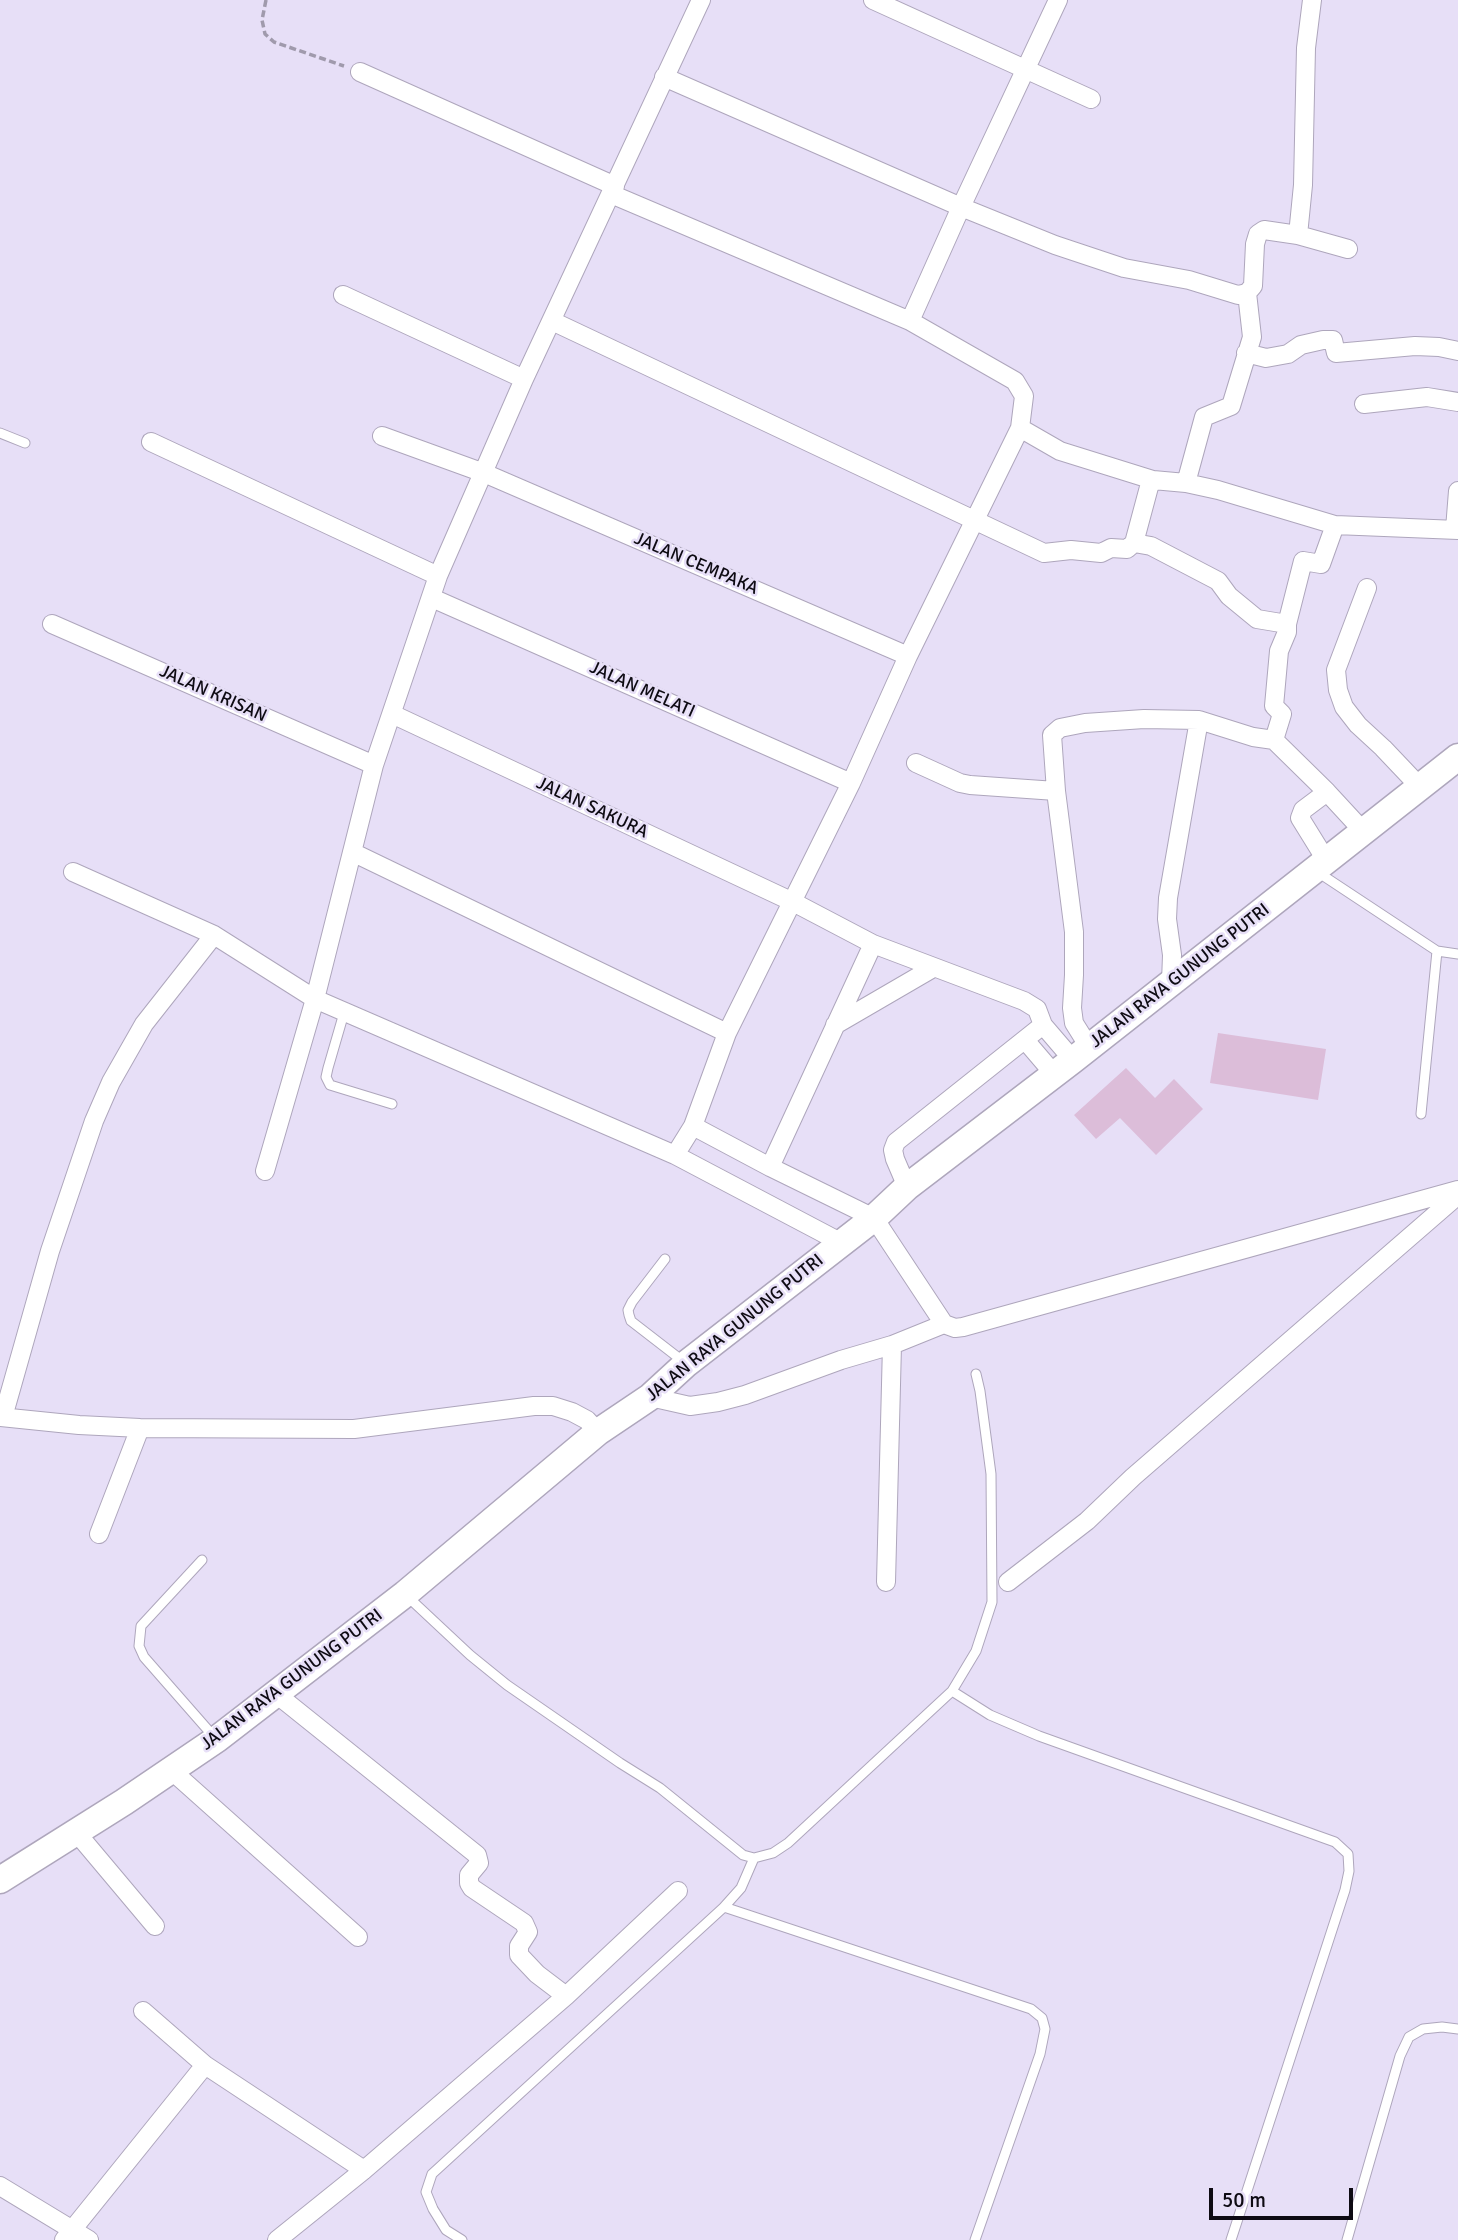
<!DOCTYPE html>
<html>
<head>
<meta charset="utf-8">
<style>
  body { margin:0 }
  #map { position:relative; width:1458px; height:2240px; overflow:hidden; background:#e7dff7; font-family:Signika,sans-serif }
  canvas { display:block }
  .scale { position:absolute; left:1209px; top:2188px; width:144px; height:32px; box-sizing:border-box; border:4px solid #0e0b13; border-top:0; padding-left:9px; font-size:21px; line-height:24px; white-space:nowrap; color:#0e0b13; -webkit-text-stroke:5px #e7dff7; paint-order:stroke }
</style>
</head>
<body>
<div id="map">
<canvas width="1458" height="2240"></canvas>
<div class="scale">50 m</div>
</div>
<script>
const c = document.querySelector('canvas').getContext('2d');
c.lineJoin = 'round';
function paint(path, color) {
  c.fillStyle = color;
  c.fill(path, 'evenodd');
}
function shape(rows) {
  const path = new Path2D();
  for (const r of rows) {
    path.moveTo(r[0], r[1]);
    for (let i = 2; i < r.length; i += 2) path.lineTo(r[i], r[i + 1]);
  }
  return path;
}
function trace(path, color, width, dash) {
  c.strokeStyle = color;
  c.lineWidth = width;
  c.lineCap = dash ? 'butt' : 'round';
  c.setLineDash(dash || []);
  c.stroke(path);
}
function drawText(font, color, halo, rows, align = 'center') {
  c.font = font + ' Signika,sans-serif';
  c.lineWidth = 5;
  c.setLineDash([]);
  c.textBaseline = 'middle';
  c.strokeStyle = halo;
  c.fillStyle = color;
  for (const [text, x, y, turn = 0] of rows) {
    c.save();
    c.translate(x, y);
    c.rotate((+turn || 0) * Math.PI / 180);
    c.textAlign = isNaN(turn) ? turn : align;
    if (halo) c.strokeText(text, 0, 0);
    c.fillText(text, 0, 0);
    c.restore();
  }
}
paint(shape([
  [1218,1033,1326,1049,1318,1100,1210,1083],
  [1126,1068,1155,1098,1174,1079,1203,1109,1156,1155,1120,1118,1096,1139,1074,1115]
]), '#dcbdd9');
const service = shape([
  [0,433,25,443],
  [1316,871,1437,951,1458,954],
  [344,1013,328,1068,326,1077,330,1085,392,1104],
  [1421,1114,1437,951],
  [665,1259,632,1302,628,1310,629,1315,631,1321,684,1362],
  [202,1560,141,1626,139,1646,144,1657,215,1738],
  [408,1597,470,1655,507,1685,620,1763,660,1788,743,1855,754,1858,773,1853,788,1843,952,1691,976,1651,992,1602,991,1474,980,1391,976,1374],
  [952,1691,990,1715,1039,1736,1335,1842,1348,1854,1349,1871,1345,1890,1231,2240],
  [724,1907,1031,2009,1042,2018,1045,2029,1040,2054,975,2240],
  [462,2240,446,2230,433,2209,426,2192,432,2174,724,1907,741,1888,754,1858],
  [1347,2240,1400,2056,1409,2037,1423,2029,1442,2027,1458,2029]
]);
const minor = shape([
  [873,0,1091,99],
  [360,72,615,186],
  [664,77,961,207,1055,245,1124,268,1189,280,1238,295,1247,293,1253,286,1255,244,1258,234,1264,230,1298,235,1348,249],
  [611,194,910,321,1015,381,1024,396,1020,428,908,656,851,783,727,1033,693,1126,675,1155],
  [1298,235,1303,185,1306,48,1312,0],
  [343,295,524,379],
  [552,321,1044,553,1071,550,1101,553,1111,548,1127,549,1134,543],
  [910,321,961,207,1058,0],
  [1246,353,1266,358,1288,354,1301,345,1323,340,1333,340,1336,353,1415,346,1439,347,1458,351],
  [1364,404,1427,397,1458,402],
  [1020,428,1060,451,1153,480,1186,483],
  [382,436,484,473,908,656],
  [151,442,438,576],
  [1153,480,1149,487,1134,543,1151,546,1218,581,1229,596,1257,619,1287,624],
  [1335,525,1458,530],
  [1455,529,1458,491],
  [1367,588,1336,670,1338,690,1344,707,1358,725,1383,748,1420,787],
  [432,598,851,783],
  [52,624,374,765],
  [392,714,793,902,873,944,1024,1001,1037,1009,1043,1025,896,1142,893,1150,895,1159,907,1187],
  [1274,740,1327,792,1363,831],
  [916,763,960,783,970,785,1056,791],
  [352,852,727,1033],
  [1326,860,1300,818,1303,810,1327,792],
  [73,872,214,935,315,999,675,1155,842,1243],
  [1171,982,1172,955,1167,919,1168,898,1199,720],
  [835,1025,933,968],
  [1043,1025,1073,1060],
  [1025,1040,1054,1074],
  [1089,1047,1074,1023,1072,1008,1074,975,1074,932,1056,791,1052,735,1060,728,1085,723,1144,719,1199,720,1253,737,1274,740,1282,714,1274,706,1279,651,1287,632,1287,624,1303,561,1321,564,1335,525,1218,490,1186,483,1204,417,1231,406,1252,337,1247,293],
  [693,1126,770,1167,874,1218,944,1324,955,1328,963,1327,1458,1190],
  [770,1167,873,944],
  [265,1171,315,999,374,765,438,576,524,379,701,0],
  [650,1397,690,1406,718,1402,745,1395,841,1360,892,1345,944,1324],
  [0,1417,79,1425,140,1428,354,1429,534,1406,553,1406,572,1412,587,1420,598,1432],
  [3,1417,50,1251,94,1121,111,1082,144,1024,214,935],
  [99,1534,140,1428],
  [886,1582,892,1345],
  [1008,1582,1087,1521,1133,1477,1458,1195],
  [275,1693,477,1855,479,1863,469,1875,469,1883,472,1888,524,1923,528,1932,519,1946,519,1955,537,1974,566,1996],
  [171,1770,358,1937],
  [76,1832,155,1926],
  [205,2065,364,2170],
  [0,2186,89,2240],
  [64,2240,205,2065,143,2011],
  [277,2240,364,2170,566,1996,678,1891]
]);
const primary = shape([
  [0,1880,124,1802,217,1739,405,1594,598,1432,650,1397,686,1364,874,1218,907,1187,1073,1060,1458,757]
]);
trace(service, '#aea6bc', 11);
trace(minor, '#aea6bc', 20);
trace(primary, '#aea6bc', 29);
trace(shape([
  [266,0,262,20,265,34,274,42,344,66]
]), '#a09aac', 3.5, [7, 3.5]);
trace(service, '#fff', 9);
trace(minor, '#fff', 18);
trace(primary, '#fff', 26);
drawText('18px', '#0e0b13', '#e7dff7', [
  ["JALAN CEMPAKA",696,564,23],
  ["JALAN MELATI",642,690,24],
  ["JALAN KRISAN",213,694,24],
  ["JALAN SAKURA",592,808,25],
  ["JALAN RAYA GUNUNG PUTRI",1180,976,-38],
  ["JALAN RAYA GUNUNG PUTRI",735,1328,-39],
  ["JALAN RAYA GUNUNG PUTRI",292,1680,-37]
]);
</script>
</body>
</html>
